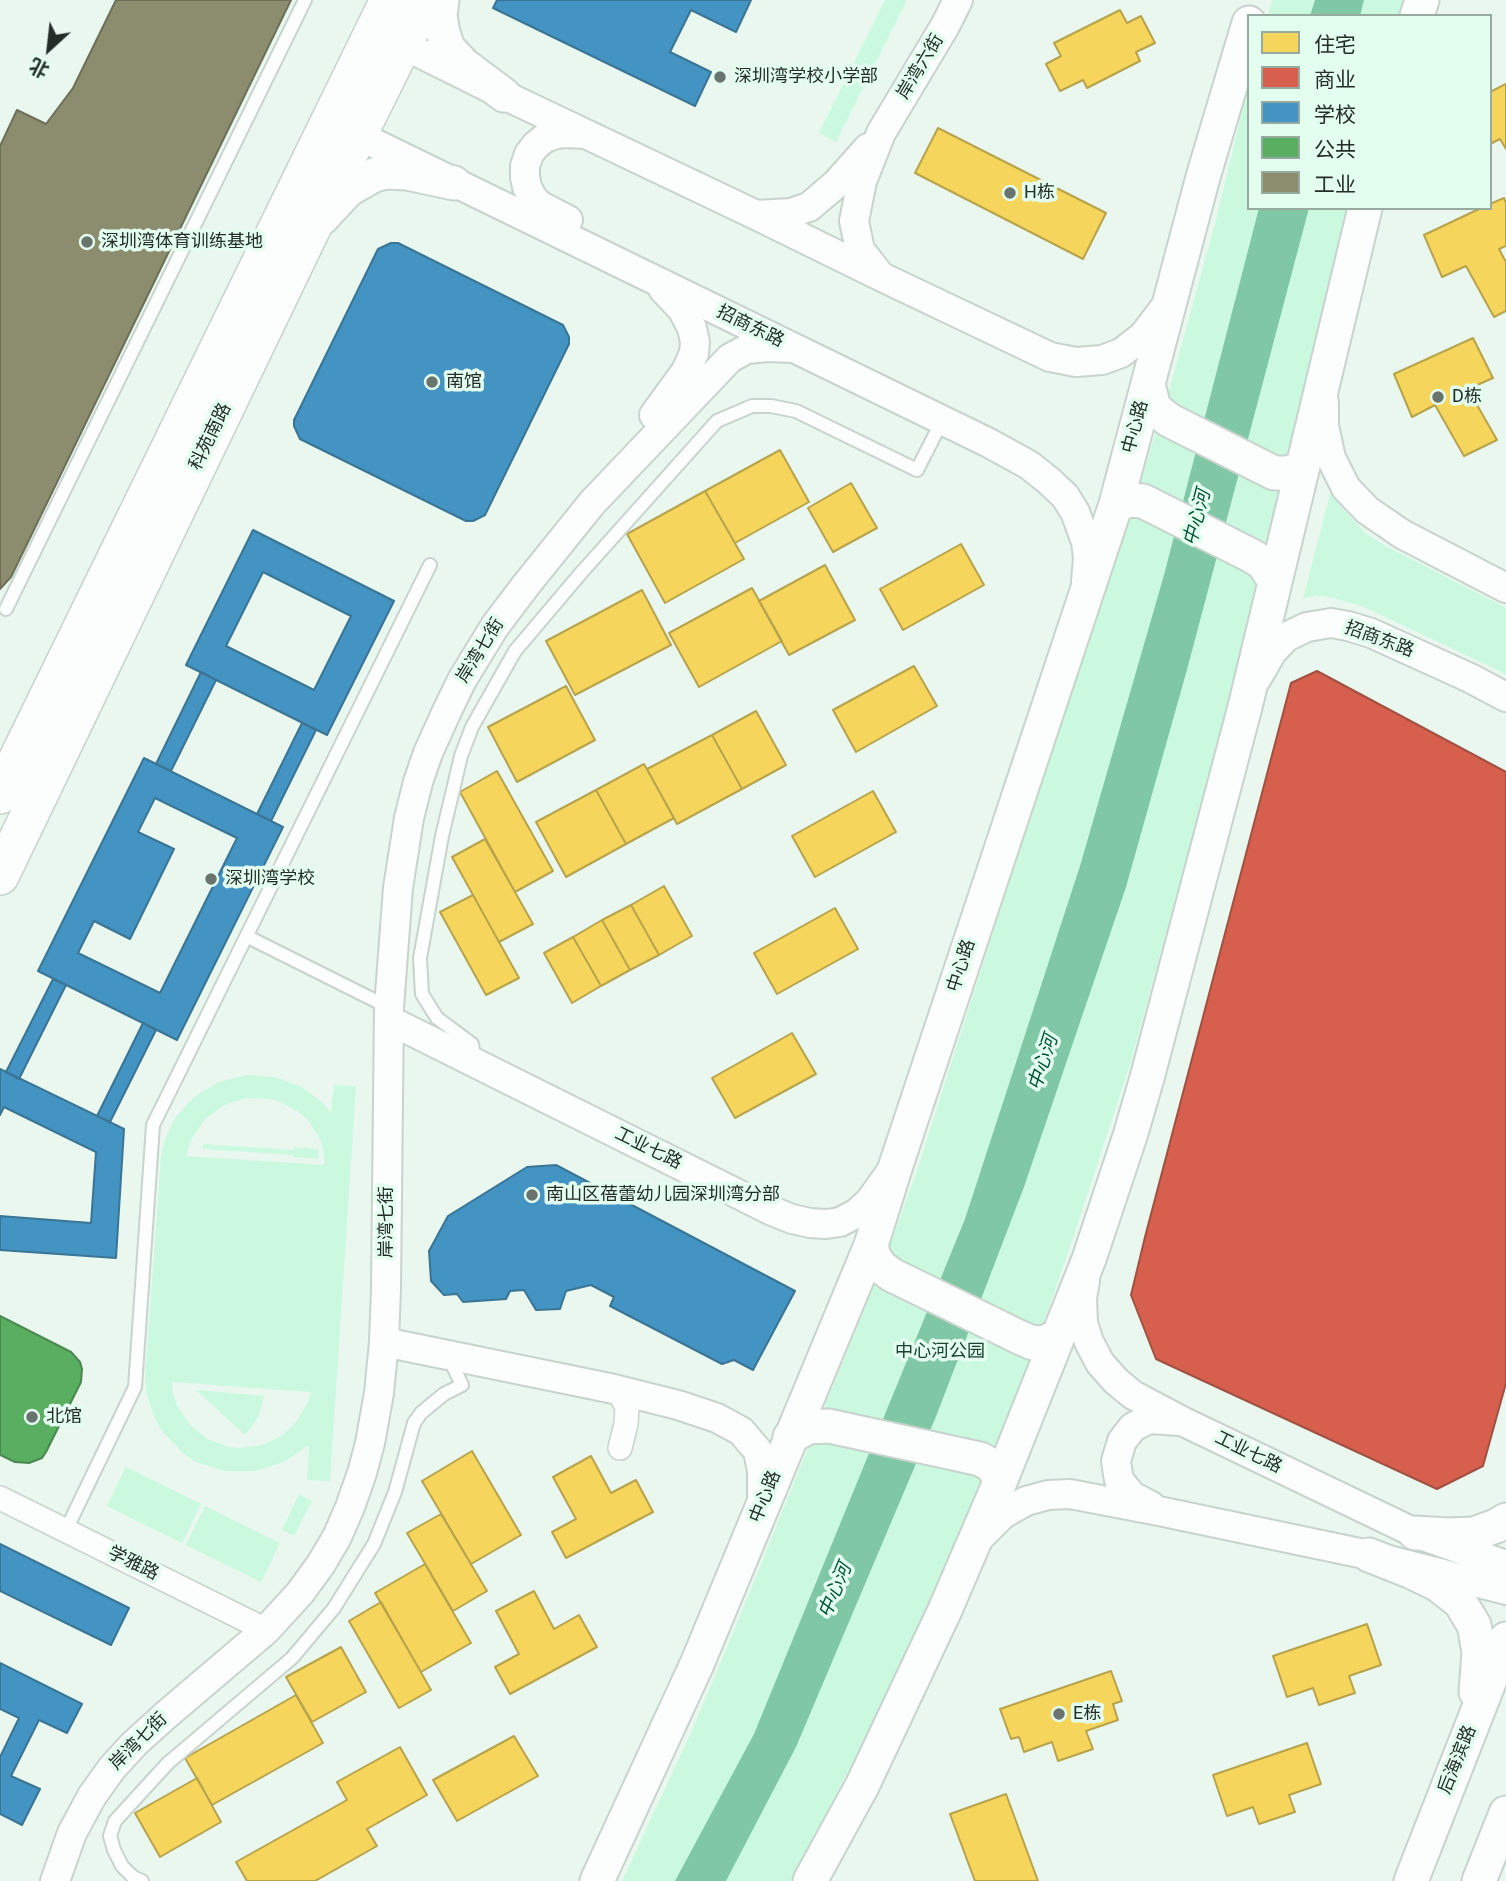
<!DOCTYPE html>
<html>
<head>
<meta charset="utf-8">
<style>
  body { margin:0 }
  #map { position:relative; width:1506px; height:1881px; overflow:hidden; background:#e9f7ef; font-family:Roboto,"Noto Sans SC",sans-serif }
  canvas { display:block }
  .legend { position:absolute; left:1247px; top:14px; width:245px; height:196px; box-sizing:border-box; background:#e3fdee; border:2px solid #97aa9f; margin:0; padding:9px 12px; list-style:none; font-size:21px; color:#242e28 }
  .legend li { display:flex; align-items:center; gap:14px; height:35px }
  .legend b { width:35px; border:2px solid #97aa9f }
  .north { position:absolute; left:14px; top:14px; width:70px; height:70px; -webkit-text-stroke:5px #e3fdee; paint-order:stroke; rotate:207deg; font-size:19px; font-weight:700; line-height:28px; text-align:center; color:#242e28 }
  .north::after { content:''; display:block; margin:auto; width:24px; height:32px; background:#242e28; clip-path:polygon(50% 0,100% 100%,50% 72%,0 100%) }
</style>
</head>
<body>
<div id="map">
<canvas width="1506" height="1881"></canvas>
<ul class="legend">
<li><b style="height:19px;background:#f6d55c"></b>住宅</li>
<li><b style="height:19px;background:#d6604d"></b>商业</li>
<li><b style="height:19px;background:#4393c3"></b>学校</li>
<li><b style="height:19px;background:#5aae61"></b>公共</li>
<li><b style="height:19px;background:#8c8c6e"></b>工业</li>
</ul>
<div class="north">北</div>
</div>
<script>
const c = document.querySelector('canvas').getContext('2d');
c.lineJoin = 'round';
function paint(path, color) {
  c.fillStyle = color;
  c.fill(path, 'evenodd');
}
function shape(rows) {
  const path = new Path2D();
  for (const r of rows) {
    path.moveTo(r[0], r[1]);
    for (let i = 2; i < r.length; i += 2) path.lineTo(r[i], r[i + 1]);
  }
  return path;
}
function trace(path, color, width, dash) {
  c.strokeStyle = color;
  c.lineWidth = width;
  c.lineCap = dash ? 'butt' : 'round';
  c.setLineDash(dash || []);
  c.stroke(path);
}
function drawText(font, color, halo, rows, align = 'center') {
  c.font = font + ' Roboto,"Noto Sans SC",sans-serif';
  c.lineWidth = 7;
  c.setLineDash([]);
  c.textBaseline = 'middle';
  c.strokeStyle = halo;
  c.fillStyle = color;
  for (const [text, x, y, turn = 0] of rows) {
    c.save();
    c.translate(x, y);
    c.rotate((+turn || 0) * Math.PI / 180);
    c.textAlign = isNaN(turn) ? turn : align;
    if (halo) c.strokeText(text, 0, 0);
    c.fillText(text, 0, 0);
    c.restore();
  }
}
paint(shape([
  [885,0,907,0,836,142,819,133],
  [1272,0,1407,0,1403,16,1268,16],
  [1249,82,1249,208,1353,208,1291,446,1222,729,1131,1061,1074,1235,1029,1365,973,1503,930,1600,869,1731,791,1881,622,1881,689,1737,736,1626,886,1255,917,1171,1075,674,1119,550,1172,380,1216,220],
  [1332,487,1340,506,1365,533,1384,545,1506,608,1506,674,1364,607,1334,598,1316,595,1303,599],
  [247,1075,275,1077,302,1087,324,1104,331,1114,334,1085,356,1086,330,1481,307,1480,309,1445,284,1462,255,1471,225,1471,196,1462,184,1454,163,1432,155,1419,146,1392,145,1377,161,1157,164,1142,176,1117,195,1096,219,1082],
  [246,1098,269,1099,281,1102,300,1113,308,1120,320,1139,323,1149,325,1165,186,1156,192,1138,205,1119,224,1105],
  [172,1382,310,1392,311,1392,308,1402,297,1421,282,1436,262,1445,240,1448,229,1447,207,1439,189,1424,177,1405,173,1394],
  [203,1144,294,1150,294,1147,319,1149,318,1159,294,1157,294,1155,203,1149],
  [196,1390,264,1396,258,1418,245,1435],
  [126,1467,201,1504,182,1543,107,1506],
  [299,1494,312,1501,294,1536,282,1530],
  [205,1506,280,1543,261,1582,186,1545]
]), '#caf9e0');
paint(shape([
  [1315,0,1364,0,1360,16,1310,16],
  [1259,208,1309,208,1188,666,1126,887,1024,1187,937,1414,796,1747,726,1881,675,1881,754,1734,965,1219,1080,866,1164,575]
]), '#80c7a5');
const homes = shape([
  [1120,10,1127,23,1141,16,1155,43,1136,52,1140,61,1087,88,1083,80,1060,91,1046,64,1061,56,1054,43,1120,10],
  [1506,84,1506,149,1500,139,1490,144,1490,92,1506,84],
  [938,128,1106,213,1083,259,915,173,938,128],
  [1504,198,1506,203,1506,246,1499,249,1506,262,1506,311,1494,317,1466,266,1442,277,1424,235,1481,208,1490,208,1490,204,1504,198],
  [1473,338,1493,378,1468,389,1497,440,1464,456,1435,405,1412,417,1394,374,1473,338],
  [780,450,809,502,735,543,705,491,780,450],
  [851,483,877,528,833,552,808,508,851,483],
  [705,491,744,559,665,603,627,534,705,491],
  [961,544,984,585,903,630,880,589,961,544],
  [825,565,855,620,789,655,759,601,825,565],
  [752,588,782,641,699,687,669,633,752,588],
  [642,590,671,645,575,695,546,641,642,590],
  [914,666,937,706,856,752,833,710,914,666],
  [566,686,595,740,517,782,488,727,566,686],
  [756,711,786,765,742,789,712,735,756,711],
  [712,735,742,789,677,824,647,769,712,735],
  [644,764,674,818,626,844,596,790,644,764],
  [497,771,553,871,515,892,460,792,497,771],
  [596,790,626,844,566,877,536,822,596,790],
  [873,791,896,832,815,877,792,836,873,791],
  [485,839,533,924,499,942,452,857,485,839],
  [1506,857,1506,926,1478,901,1490,878,1506,857],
  [664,886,692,936,659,955,631,905,664,886],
  [473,895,519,978,486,995,440,912,473,895],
  [631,905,659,955,630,970,602,920,631,905],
  [835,908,858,949,777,994,754,953,835,908],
  [602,920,630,970,601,986,573,937,602,920],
  [573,937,601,986,572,1003,544,953,573,937],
  [1506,1002,1506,1088,1499,1095,1506,1101,1506,1128,1484,1152,1464,1135,1448,1153,1411,1121,1425,1098,1441,1077,1456,1063,1471,1053,1485,1037,1495,1017,1506,1002],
  [792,1033,816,1074,735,1118,712,1078,792,1033],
  [1493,1179,1506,1191,1506,1278,1494,1292,1474,1274,1458,1293,1462,1296,1446,1314,1457,1323,1436,1347,1425,1338,1410,1355,1369,1319,1378,1301,1390,1284,1404,1270,1421,1260,1433,1236,1450,1215,1471,1194,1493,1179],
  [1178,1284,1194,1285,1210,1290,1236,1307,1261,1308,1284,1314,1310,1328,1329,1343,1312,1386,1292,1378,1283,1402,1235,1383,1244,1360,1220,1350,1215,1364,1156,1340,1178,1284],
  [1449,1370,1493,1418,1471,1437,1480,1447,1446,1477,1410,1448,1396,1430,1386,1411,1420,1381,1427,1389,1449,1370],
  [472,1451,521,1535,471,1564,422,1481,472,1451],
  [591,1456,611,1493,636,1480,653,1512,566,1558,552,1532,576,1519,553,1477,591,1456],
  [441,1514,487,1591,453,1611,407,1533,441,1514],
  [425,1564,471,1643,421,1672,375,1593,425,1564],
  [534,1591,554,1629,579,1615,597,1647,510,1694,495,1667,519,1654,496,1611,534,1591],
  [381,1602,431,1690,399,1708,349,1621,381,1602],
  [1367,1624,1381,1665,1349,1676,1355,1693,1319,1705,1313,1688,1287,1697,1273,1656,1367,1624],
  [341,1647,366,1692,312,1722,286,1677,341,1647],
  [1111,1671,1122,1701,1113,1704,1118,1720,1086,1731,1093,1749,1058,1761,1052,1742,1024,1752,1019,1737,1011,1739,1000,1709,1111,1671],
  [296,1695,323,1743,212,1805,185,1758,296,1695],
  [514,1736,538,1776,457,1821,433,1780,514,1736],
  [1307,1743,1321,1784,1289,1795,1295,1812,1259,1824,1253,1807,1227,1816,1213,1775,1307,1743],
  [400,1747,427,1795,367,1829,377,1846,315,1881,247,1881,236,1862,347,1800,337,1782,400,1747],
  [197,1778,221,1822,160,1857,135,1813,197,1778],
  [1006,1794,1038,1881,975,1881,950,1814,1006,1794]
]);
paint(homes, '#f6d55c');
trace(homes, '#b7a34c', 2);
const shops = shape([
  [1317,671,1506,772,1506,1383,1483,1466,1437,1489,1156,1359,1131,1295,1145,1237,1291,683,1317,671]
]);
paint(shops, '#d6604d');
trace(shops, '#a15142', 2);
const schools = shape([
  [497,0,751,0,736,32,691,10,670,52,711,72,695,106,493,8,497,0],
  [391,243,398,243,563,325,569,337,569,344,485,515,473,521,466,521,300,439,294,426,294,420,378,249,391,243],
  [253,530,394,601,327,735,186,665,253,530],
  [263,572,351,616,314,690,226,646,263,572],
  [201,672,216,680,171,771,156,764,201,672],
  [302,723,316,730,271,821,257,814,302,723],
  [144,758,283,827,177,1040,38,971,144,758],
  [155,798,237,838,160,993,78,953,94,921,130,939,174,849,138,832,155,798],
  [53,979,66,985,19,1079,6,1072,53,979],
  [143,1023,156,1030,110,1122,97,1116,143,1023],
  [0,1069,124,1129,116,1258,0,1250,0,1216,91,1223,96,1152,4,1107,0,1115,0,1069],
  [556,1165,795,1291,753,1370,734,1360,722,1364,610,1306,614,1297,591,1285,566,1291,560,1309,536,1310,524,1290,510,1291,506,1299,463,1302,457,1294,444,1295,431,1281,429,1251,448,1216,527,1167,556,1165],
  [0,1544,129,1608,111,1645,0,1591,0,1544],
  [0,1663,82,1704,67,1733,39,1720,11,1776,40,1789,22,1825,0,1814,0,1757,19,1718,0,1709,0,1663]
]);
paint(schools, '#4393c3');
trace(schools, '#3a7594', 2);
const public = shape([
  [0,1316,71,1352,80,1362,82,1369,81,1382,46,1452,42,1458,29,1463,15,1462,0,1455,0,1316]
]);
paint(public, '#5aae61');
trace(public, '#4a8850', 2);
const industry = shape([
  [116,0,291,0,11,577,0,589,0,146,17,110,46,124,73,88,116,0]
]);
paint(industry, '#8c8c6e');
trace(industry, '#6d7059', 2);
const service = shape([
  [6,609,305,0],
  [248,937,388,1007],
  [475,1063,472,1044,437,1018,422,994,420,958,442,836,461,756,472,727,515,651,581,573,717,421,752,406,771,406,796,411,917,470,942,421],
  [66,1530,135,1387,153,1125,430,565],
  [142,1881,133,1877,122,1866,114,1850,110,1836,115,1821,168,1763,292,1658,334,1608,374,1544,395,1492,414,1423,421,1413,444,1394,462,1385,448,1356]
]);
const minor = shape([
  [614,1389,621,1396,627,1407,626,1424,620,1448],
  [0,1498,266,1630]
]);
const tertiary = shape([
  [385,36,504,95,756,215,882,277,1050,357,1076,362,1102,360,1121,353,1143,336,1166,306],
  [341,127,989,443,1029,465,1049,481,1065,496,1075,512,1086,542,1088,558,1086,581],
  [756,215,791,213,809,207,836,184,868,148],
  [568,220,539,205,532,197,527,187,525,177,525,166,529,154,536,145,545,138,556,134,567,133,585,134],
  [878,273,860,250,854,221,862,181,881,133,945,26,958,0],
  [1324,402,1324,426,1331,458,1346,488,1367,510,1402,534,1506,588],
  [654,415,686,371,694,353,695,342,692,328,682,309,663,289],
  [1257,678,1272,652,1286,637,1307,627,1331,623,1348,626,1371,633,1470,678,1506,697],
  [389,1020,772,1211,792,1219,810,1223,826,1224,840,1222,857,1213,870,1201,890,1173],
  [1085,1281,1082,1298,1083,1323,1089,1342,1100,1363,1116,1381,1133,1395,1182,1421,1415,1533,1506,1565],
  [384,1342,614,1389,678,1405,717,1418,741,1431,758,1451,762,1471,762,1504],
  [1151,1506,1132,1496,1119,1480,1116,1461,1122,1441,1133,1427,1149,1419,1179,1421],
  [978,1539,1003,1514,1026,1501,1048,1495,1070,1494,1159,1511,1369,1555,1506,1590],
  [55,1881,72,1833,92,1796,112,1768,134,1744,166,1715,266,1630,300,1593,321,1564,337,1537,350,1507,362,1473,370,1443,379,1393,384,1342,386,1289,389,1007,398,888,409,818,418,782,428,753,446,713,462,680,495,626,526,585,592,503,730,358,747,349,768,347,793,348]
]);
const secondary = shape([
  [442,0,440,16,443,33,448,48,464,65,504,95],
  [1417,16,1422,0],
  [322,218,348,190,374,175,386,172,407,173,454,183],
  [1148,384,1154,408,1169,420,1274,473,1288,473,1303,467],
  [1116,504,1131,500,1143,501,1252,556,1263,563,1275,581],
  [871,1245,874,1257,881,1267,892,1275,1021,1338,1033,1343,1046,1342,1059,1335],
  [790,1437,808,1427,829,1426,980,1459,993,1466,1000,1482],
  [1415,1533,1448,1535,1474,1534,1496,1526,1506,1520],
  [1369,1555,1412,1572,1437,1584,1460,1602,1474,1625,1479,1652,1476,1692],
  [597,1881,697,1664,871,1245,896,1165,1116,504,1203,177,1249,23],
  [810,1881,862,1786,945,1610,1000,1482,1089,1259,1130,1136,1147,1078,1245,707,1365,208],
  [1411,1881,1506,1639],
  [1479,1881,1506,1813]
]);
const primary = shape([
  [0,795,389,0],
  [0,876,309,234,425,0]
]);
trace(service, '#c8d3cd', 16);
trace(minor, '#c8d3cd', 26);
trace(tertiary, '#c8d3cd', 32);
trace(secondary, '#c8d3cd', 37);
trace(primary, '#c8d3cd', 40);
trace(service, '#fcfefd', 12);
trace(minor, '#fcfefd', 23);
trace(tertiary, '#fcfefd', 28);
trace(secondary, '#fcfefd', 33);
trace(primary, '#fcfefd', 37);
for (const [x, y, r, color] of [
  [720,77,7,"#69746e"],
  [1010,193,7,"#69746e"],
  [87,242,7,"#69746e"],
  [432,382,7,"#69746e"],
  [1438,397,7,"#69746e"],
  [211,879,7,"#69746e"],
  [532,1195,7,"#69746e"],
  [32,1417,7,"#69746e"],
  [1059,1714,7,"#69746e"]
]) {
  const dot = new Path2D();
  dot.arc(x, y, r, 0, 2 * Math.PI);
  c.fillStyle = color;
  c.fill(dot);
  trace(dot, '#e3fdee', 2.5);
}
drawText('18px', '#242e28', '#e3fdee', [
  ["岸湾六街",921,67,-59],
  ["招商东路",750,327,26],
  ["中心路",1136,427,-75],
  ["科苑南路",211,437,-64],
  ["招商东路",1379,640,20],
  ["岸湾七街",481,651,-58],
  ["中心路",962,966,-72],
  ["工业七路",648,1149,26],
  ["岸湾七街",387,1222,-90],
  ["工业七路",1248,1453,26],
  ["中心路",766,1497,-68],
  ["学雅路",133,1564,26],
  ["岸湾七街",139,1742,-45],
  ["后海滨路",1458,1760,-68]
]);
drawText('18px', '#242e28', '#e3fdee', [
  ["深圳湾学校小学部",734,77],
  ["H栋",1024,193],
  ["深圳湾体育训练基地",101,242],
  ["南馆",446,382],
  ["D栋",1452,397],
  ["深圳湾学校",225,879],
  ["南山区蓓蕾幼儿园深圳湾分部",546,1195],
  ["北馆",46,1417],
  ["E栋",1073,1714]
], 'left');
drawText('18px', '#19422f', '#e3fdee', [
  ["中心河公园",940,1352]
]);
drawText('italic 19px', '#015334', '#e3fdee', [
  ["中心河",1198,518,-75],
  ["中心河",1044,1063,-72],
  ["中心河",836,1591,-67]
]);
</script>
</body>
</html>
